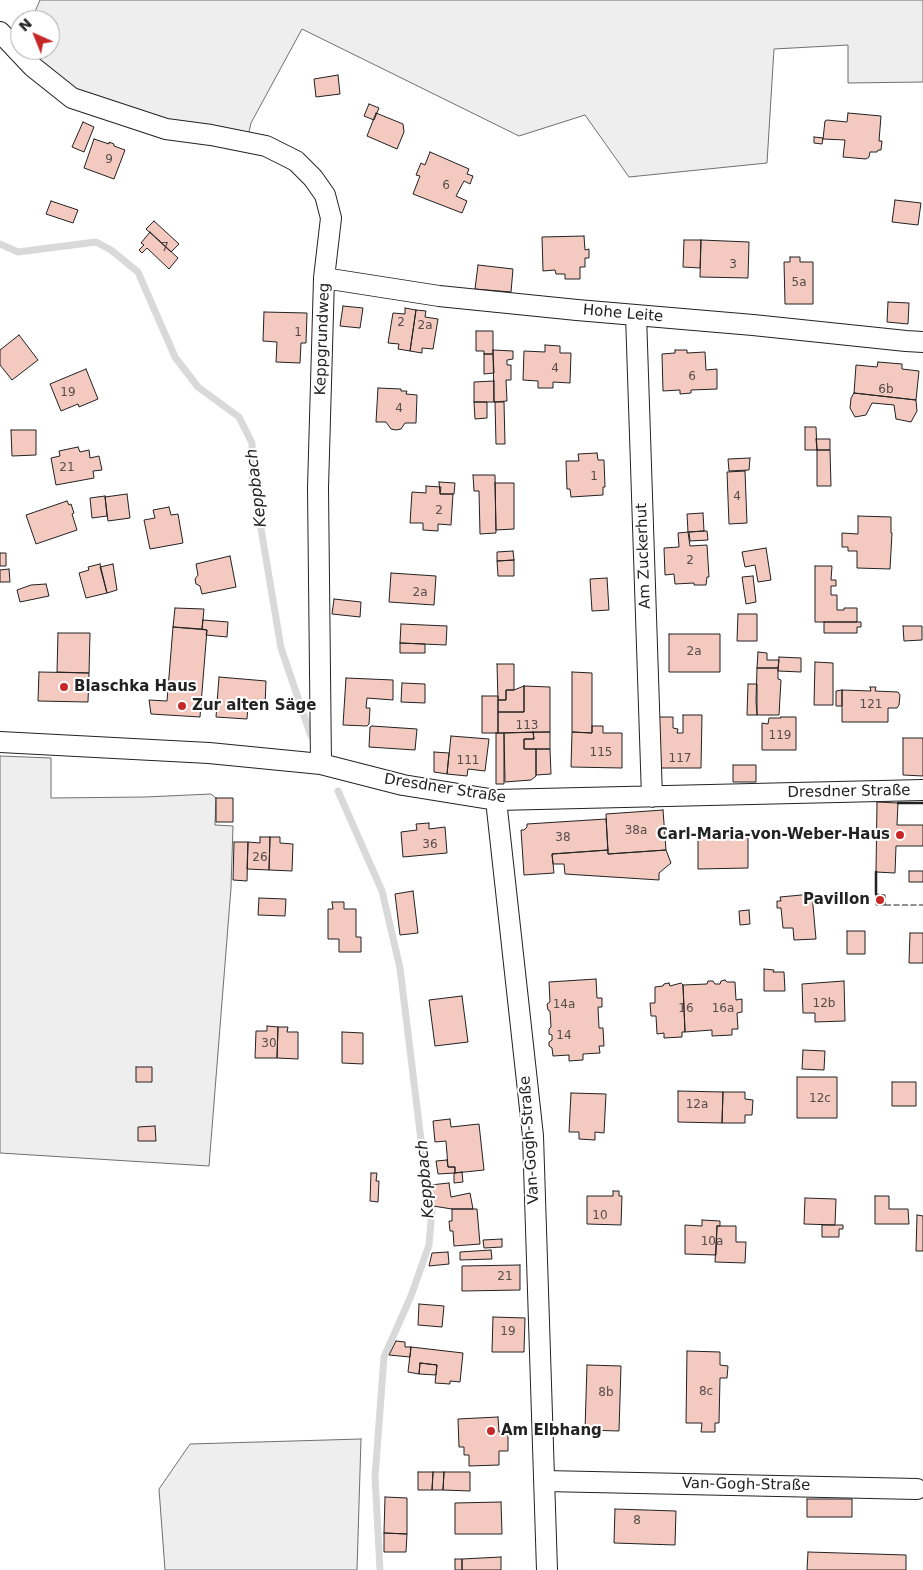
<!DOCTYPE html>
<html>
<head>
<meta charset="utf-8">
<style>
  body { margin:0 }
  #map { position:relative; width:923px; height:1570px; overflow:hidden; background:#fff; font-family:"DejaVu Sans",sans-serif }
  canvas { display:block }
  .north { position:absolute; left:10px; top:10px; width:50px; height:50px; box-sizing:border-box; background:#fff; border:1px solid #a7a7a7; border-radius:50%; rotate:316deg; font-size:14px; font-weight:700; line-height:20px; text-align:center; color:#222 }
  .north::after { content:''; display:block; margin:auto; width:18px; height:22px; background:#c62828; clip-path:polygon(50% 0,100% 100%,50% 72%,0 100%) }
</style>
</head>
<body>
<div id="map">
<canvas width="923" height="1570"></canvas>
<div class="north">N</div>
</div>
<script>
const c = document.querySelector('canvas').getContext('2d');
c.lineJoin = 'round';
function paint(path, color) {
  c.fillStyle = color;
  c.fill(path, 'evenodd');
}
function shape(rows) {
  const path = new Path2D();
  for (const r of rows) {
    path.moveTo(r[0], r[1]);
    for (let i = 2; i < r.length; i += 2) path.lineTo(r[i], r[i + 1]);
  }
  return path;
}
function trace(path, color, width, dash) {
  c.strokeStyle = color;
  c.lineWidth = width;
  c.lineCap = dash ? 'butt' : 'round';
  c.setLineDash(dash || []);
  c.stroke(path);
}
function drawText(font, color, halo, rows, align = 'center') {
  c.font = font + ' "DejaVu Sans",sans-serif';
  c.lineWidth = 4;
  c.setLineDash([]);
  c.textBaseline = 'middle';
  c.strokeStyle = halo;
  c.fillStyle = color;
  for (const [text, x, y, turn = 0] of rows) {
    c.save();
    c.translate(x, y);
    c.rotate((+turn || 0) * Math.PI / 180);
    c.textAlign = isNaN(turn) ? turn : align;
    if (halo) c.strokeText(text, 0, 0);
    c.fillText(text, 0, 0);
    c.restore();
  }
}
const green = shape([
  [40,0,923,0,923,82,848,83,848,45,774,49,767,163,629,177,585,115,519,136,302,29,251,123,248,136,165,122,76,90,42,64,30,50,50,50,50,20,34,20,34,14,40,0],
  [0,756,51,758,51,798,145,797,211,794,216,798,215,825,233,826,231,888,209,1166,0,1153,0,756],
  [361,1439,357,1570,165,1570,159,1489,190,1444,361,1439]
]);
paint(green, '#eee');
trace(green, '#6f6f6f', 1);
trace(shape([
  [0,244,18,252,96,242,111,250,138,272,175,357,198,387,239,417,252,443,252,475,281,648,311,736],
  [338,791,382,891,400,968,422,1148,432,1210,429,1245,411,1296,384,1357,375,1477,380,1570]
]), '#d9d9d9', 7);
const building = shape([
  [338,75,340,94,316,97,314,79,338,75],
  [369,104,379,108,374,120,364,116,369,104],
  [376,113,403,124,404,132,397,149,367,136,376,113],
  [848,113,881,116,879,141,882,141,881,150,878,150,877,152,870,152,869,157,866,159,843,157,845,140,823,139,825,121,827,120,847,122,848,113],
  [83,122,94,127,84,152,72,147,83,122],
  [814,137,823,138,822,144,814,143,814,137],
  [94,139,109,144,109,142,114,144,114,146,125,150,114,179,84,168,94,139],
  [430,152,469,169,467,174,473,176,470,184,464,181,456,196,467,201,462,213,413,194,420,176,416,175,421,163,425,165,430,152],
  [895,200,921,203,918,225,892,222,895,200],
  [51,201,78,210,73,223,46,214,51,201],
  [154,221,179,244,171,252,146,229,154,221],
  [150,232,178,258,169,269,147,248,142,253,139,250,144,245,141,243,150,232],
  [584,236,585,250,589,249,589,258,585,258,585,267,580,267,580,279,565,279,565,274,556,274,555,270,543,271,542,237,584,236],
  [684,240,701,240,700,268,683,267,684,240],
  [701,240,749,242,748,278,700,277,701,240],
  [790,257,800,257,800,262,813,262,813,304,785,304,784,262,790,262,790,257],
  [478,265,513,269,511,292,475,289,478,265],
  [888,302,909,303,908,324,887,322,888,302],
  [343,306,363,308,360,328,340,326,343,306],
  [405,308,416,310,410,351,398,349,399,344,388,343,393,313,405,314,405,308],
  [416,310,426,311,425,317,438,319,433,349,422,348,422,353,410,351,416,310],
  [264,312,307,313,306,343,301,343,300,363,276,362,277,342,263,341,264,312],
  [476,331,493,331,493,354,484,354,484,351,476,351,476,331],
  [19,335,38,360,12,380,0,365,0,350,19,335],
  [545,345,560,346,560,353,571,353,570,383,553,382,553,388,538,388,538,381,523,380,524,351,545,352,545,345],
  [493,350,513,351,513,359,507,360,507,365,511,365,511,380,506,380,507,401,494,402,493,350],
  [675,350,687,350,687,353,705,352,706,370,717,369,717,389,691,390,691,393,680,394,680,390,663,391,662,354,675,353,675,350],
  [484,354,493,354,494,373,484,374,484,354],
  [878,362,902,364,902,369,919,371,916,400,854,393,856,365,877,367,878,362],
  [86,369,98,399,79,407,78,404,61,411,50,384,86,369],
  [494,381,494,402,474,402,474,382,494,381],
  [378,388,401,389,401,391,407,391,406,394,417,395,416,423,405,423,401,429,396,430,391,429,386,422,376,422,378,388],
  [854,393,916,400,917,411,911,422,896,419,894,405,872,403,866,415,855,417,850,408,851,398,854,393],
  [474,402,487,402,487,418,475,419,474,402],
  [495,402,504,402,505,444,496,444,495,402],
  [805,427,816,427,817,450,805,450,805,427],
  [11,430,36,430,36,455,12,456,11,430],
  [816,439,830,439,830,450,817,450,816,439],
  [78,447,80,452,89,450,90,458,99,456,102,470,93,471,94,478,56,485,51,458,60,456,59,451,78,447],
  [817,450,830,450,831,486,817,486,817,450],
  [597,453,598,460,604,460,605,487,603,487,603,495,571,497,570,489,567,489,566,461,579,461,578,454,597,453],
  [750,458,749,470,729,471,728,459,750,458],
  [745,471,747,523,729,524,727,472,745,471],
  [473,475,495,475,496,533,480,534,479,491,474,491,473,475],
  [439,482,455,483,454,494,440,494,439,482],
  [495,483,514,483,514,529,496,530,495,483],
  [426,486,441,487,440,494,453,494,451,525,438,524,438,531,423,530,423,523,410,523,412,492,426,493,426,486],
  [127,494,130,518,108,521,105,497,127,494],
  [105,496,107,516,92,518,90,498,105,496],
  [67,501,69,505,71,504,74,513,72,514,77,530,36,544,26,515,67,501],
  [169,507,171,515,178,514,183,543,150,549,144,520,155,518,153,510,169,507],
  [703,513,704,531,688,532,687,514,703,513],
  [858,516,891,517,891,533,892,533,890,569,857,568,857,551,848,551,848,547,842,547,842,533,858,534,858,516],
  [704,531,707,531,708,540,690,541,689,532,704,531],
  [688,532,690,546,707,545,709,577,707,577,706,585,694,585,694,583,675,584,674,574,665,575,664,548,679,547,678,533,688,532],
  [766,548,771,580,758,582,755,565,745,567,742,552,766,548],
  [513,551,514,560,497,561,497,552,513,551],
  [0,553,6,553,6,566,0,566,0,553],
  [230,556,236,587,202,594,200,586,196,584,195,579,198,575,196,564,230,556],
  [514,560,514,576,498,576,497,561,514,560],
  [100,564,107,593,86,598,79,573,89,570,88,567,100,564],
  [113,564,117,590,107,593,100,567,113,564],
  [815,566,832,566,831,580,836,580,836,586,831,586,831,595,837,595,837,610,844,610,844,608,857,608,857,622,815,622,815,566],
  [9,569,10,582,0,582,0,570,9,569],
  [391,573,436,576,434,605,389,602,391,573],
  [753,576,756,602,746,604,742,577,753,576],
  [607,578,609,610,592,611,590,579,607,578],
  [46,584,49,596,20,602,17,590,31,585,46,584],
  [334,599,361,602,360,617,332,614,334,599],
  [175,608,204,609,202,629,173,627,175,608],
  [738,614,757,614,757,641,737,641,738,614],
  [203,620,228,622,227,637,206,635,207,630,202,629,203,620],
  [824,622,861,622,861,627,857,627,857,633,824,633,824,622],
  [401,624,447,626,446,645,400,643,401,624],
  [903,626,922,626,922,640,904,641,903,626],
  [173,627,207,630,200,717,151,714,149,700,167,701,173,627],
  [58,633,90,633,89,673,57,672,58,633],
  [669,634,720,634,720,672,669,672,669,634],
  [400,643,425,644,425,653,400,653,400,643],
  [758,652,767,653,767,660,779,660,778,668,757,668,758,652],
  [779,657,801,658,801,672,778,671,779,657],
  [815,662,833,663,833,705,814,705,815,662],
  [497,664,514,664,514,690,506,690,506,700,498,700,497,664],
  [757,668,778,668,778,679,781,680,779,715,757,715,756,701,757,668],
  [39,672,89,673,88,702,38,701,39,672],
  [572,672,592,673,592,733,572,732,572,672],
  [219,677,266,681,265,706,248,705,247,719,216,717,219,677],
  [346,678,393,680,393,700,367,698,366,708,370,708,369,724,367,726,343,725,346,678],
  [402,683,425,684,425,703,401,702,402,683],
  [748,684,757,684,757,715,747,715,748,684],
  [524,686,524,712,498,712,498,700,506,700,506,690,514,690,524,686],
  [524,686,550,687,550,732,498,733,498,712,524,712,524,686],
  [870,687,876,687,875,691,898,692,900,695,899,705,897,708,888,708,888,722,842,722,842,690,871,691,870,687],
  [842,690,842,706,836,706,836,691,842,690],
  [482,696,498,696,498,733,482,733,482,696],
  [683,715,702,715,701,768,657,768,657,717,673,717,673,728,678,729,677,733,683,733,683,715],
  [781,717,796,717,796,750,762,750,762,723,768,724,769,718,781,718,781,717],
  [372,726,417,729,415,750,369,747,370,727,372,726],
  [592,726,603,726,603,733,622,733,622,768,571,767,572,732,592,733,592,726],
  [533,732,550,732,550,749,524,749,524,739,534,739,533,732],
  [533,732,534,739,524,739,524,749,536,749,536,776,531,780,505,782,504,733,533,732],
  [496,733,504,733,504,784,496,784,496,733],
  [451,736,489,739,485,771,468,769,467,776,447,774,451,736],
  [903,738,923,738,923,776,903,775,903,738],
  [536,749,550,749,551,774,536,775,536,749],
  [434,752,449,753,447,774,434,772,434,752],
  [733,765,756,765,756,782,733,782,733,765],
  [216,798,233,798,233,822,216,822,216,798],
  [877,802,898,803,897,825,923,825,923,846,896,846,895,873,876,872,877,802],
  [663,810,666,850,608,854,606,814,663,810],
  [606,819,608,850,552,854,554,873,524,875,521,830,524,830,527,827,527,824,606,819],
  [429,823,429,829,445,827,447,853,403,857,401,832,417,830,416,824,429,823],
  [748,835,748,868,698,869,698,836,748,835],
  [260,837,270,837,269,870,247,869,248,842,260,843,260,837],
  [270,837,280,837,280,843,293,844,292,871,269,870,270,837],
  [234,842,248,842,247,881,233,880,234,842],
  [608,850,608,854,666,850,671,863,659,873,659,880,565,874,564,864,553,864,552,854,608,850],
  [909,871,923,871,923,882,909,882,909,871],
  [413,891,418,933,400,935,395,894,413,891],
  [812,894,816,939,794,940,793,928,783,928,781,908,777,908,777,901,781,901,780,897,812,894],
  [876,894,885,895,885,905,876,905,876,894],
  [259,898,286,899,285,916,258,915,259,898],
  [332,902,344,902,344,909,356,909,356,937,361,937,361,952,339,952,339,939,328,939,328,909,333,909,332,902],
  [749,910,750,924,740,925,739,911,749,910],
  [847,931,865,931,865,954,847,954,847,931],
  [910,933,923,933,923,963,909,963,910,933],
  [764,969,774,970,773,972,784,972,785,991,764,991,764,969],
  [596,979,597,998,602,998,602,1007,598,1007,599,1028,603,1028,604,1046,599,1046,600,1053,583,1054,583,1060,569,1061,569,1055,553,1056,552,1048,549,1046,549,1042,552,1040,552,1035,549,1034,549,1029,551,1027,550,1011,548,1010,547,1004,550,1002,549,982,596,979],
  [725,980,727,982,735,982,736,1000,742,999,742,1012,737,1013,738,1029,732,1029,732,1035,712,1036,712,1030,685,1032,683,985,707,984,708,981,713,981,715,984,720,984,721,981,725,980],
  [844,981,845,1021,815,1022,815,1013,803,1013,802,984,844,981],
  [669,983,670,986,681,983,683,985,685,1032,682,1032,682,1037,664,1038,664,1033,657,1034,656,1016,651,1016,650,1003,655,1003,655,987,663,986,664,984,669,983],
  [462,996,468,1042,435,1046,429,1000,462,996],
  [267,1026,278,1027,277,1058,255,1058,256,1031,267,1031,267,1026],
  [278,1027,288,1027,287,1032,298,1032,298,1059,277,1058,278,1027],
  [342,1032,363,1033,363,1064,342,1063,342,1032],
  [803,1050,825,1051,824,1070,802,1069,803,1050],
  [136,1067,152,1067,152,1082,136,1082,136,1067],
  [797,1077,837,1077,837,1118,797,1118,797,1077],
  [892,1082,916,1082,916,1106,892,1106,892,1082],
  [678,1091,723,1092,722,1123,678,1122,678,1091],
  [723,1092,745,1092,745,1099,753,1100,752,1115,745,1115,745,1123,722,1123,723,1092],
  [571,1093,606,1094,604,1133,595,1132,595,1140,579,1139,579,1132,569,1132,571,1093],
  [450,1119,451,1127,479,1124,484,1170,455,1173,455,1167,448,1167,446,1141,435,1142,433,1121,450,1119],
  [155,1126,156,1141,138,1141,138,1127,155,1126],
  [447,1160,448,1167,455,1167,455,1173,438,1174,436,1161,447,1160],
  [462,1172,463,1182,454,1183,454,1173,462,1172],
  [371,1173,377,1173,376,1181,379,1181,378,1202,370,1201,371,1173],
  [449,1183,451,1197,470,1193,473,1209,452,1209,433,1206,430,1185,449,1183],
  [613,1191,619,1191,619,1196,622,1196,621,1225,587,1224,587,1196,613,1196,613,1191],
  [875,1196,889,1196,889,1209,908,1209,909,1224,875,1224,875,1196],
  [805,1198,836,1199,835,1225,804,1224,805,1198],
  [452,1209,477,1209,480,1244,454,1246,453,1231,450,1231,449,1221,452,1221,452,1209],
  [917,1215,923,1216,923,1251,916,1251,917,1215],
  [702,1220,720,1221,720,1226,717,1226,716,1255,685,1254,685,1225,702,1226,702,1220],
  [822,1225,843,1225,843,1229,839,1229,839,1237,822,1237,822,1225],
  [717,1226,736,1226,736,1242,746,1242,745,1263,715,1262,717,1226],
  [502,1239,502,1247,484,1248,483,1240,502,1239],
  [491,1250,492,1259,460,1260,460,1252,491,1250],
  [448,1252,449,1264,429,1266,432,1253,448,1252],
  [520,1265,520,1290,462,1291,462,1266,520,1265],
  [419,1304,444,1306,442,1327,418,1325,419,1304],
  [493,1317,525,1318,524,1352,492,1352,493,1317],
  [396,1341,405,1342,405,1347,411,1347,410,1357,389,1355,396,1341],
  [411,1347,463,1353,460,1382,450,1381,450,1384,435,1383,437,1365,420,1363,419,1374,408,1372,411,1347],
  [687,1351,720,1352,720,1365,728,1366,727,1378,720,1378,719,1423,715,1423,715,1432,701,1432,702,1423,686,1423,687,1351],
  [420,1363,437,1365,436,1375,419,1374,420,1363],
  [587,1365,621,1366,619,1431,585,1430,587,1365],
  [498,1417,499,1432,508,1432,508,1451,499,1451,499,1465,469,1466,469,1455,464,1455,464,1447,459,1447,458,1419,498,1417],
  [418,1472,433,1472,432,1490,418,1490,418,1472],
  [433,1472,444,1472,443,1490,432,1490,433,1472],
  [444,1472,470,1472,470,1491,443,1490,444,1472],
  [385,1497,407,1498,407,1534,384,1533,385,1497],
  [807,1499,852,1499,852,1517,807,1517,807,1499],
  [501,1502,502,1534,455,1534,455,1503,501,1502],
  [615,1509,676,1511,675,1545,614,1543,615,1509],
  [384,1533,407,1534,406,1552,384,1552,384,1533],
  [808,1552,906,1555,906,1570,807,1570,808,1552],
  [501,1557,501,1570,462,1570,462,1559,501,1557],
  [455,1559,462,1559,462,1570,455,1570,455,1559]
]);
paint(building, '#f3c9c0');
trace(building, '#222', 1);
const minor = shape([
  [0,32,33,67,72,98,166,129,211,135,266,146,296,161,313,178,325,195,331,218,324,278,318,488,321,764],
  [324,278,439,296,577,310,753,325,906,341,923,342],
  [636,315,652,797],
  [0,742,209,753,321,764,403,785,496,800,923,790],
  [496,800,533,1136,547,1570],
  [545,1481,917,1489]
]);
trace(minor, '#222', 22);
trace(minor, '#fff', 20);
trace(shape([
  [885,905,923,905]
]), '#222', 1, [6, 2.5]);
trace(shape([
  [898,803,923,803],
  [876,894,876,872]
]), '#222', 2.5);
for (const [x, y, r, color] of [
  [64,687,5,"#c62828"],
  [182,706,5,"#c62828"],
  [900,835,5,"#c62828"],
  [880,900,5,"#c62828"],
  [491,1431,5,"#c62828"]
]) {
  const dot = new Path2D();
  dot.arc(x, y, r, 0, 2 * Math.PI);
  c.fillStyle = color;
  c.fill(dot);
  trace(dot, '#fff', 2);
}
drawText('12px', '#564c4a', null, [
  ["9",109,160],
  ["6",446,186],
  ["7",165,248],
  ["3",733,265],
  ["5a",799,283],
  ["2",401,323],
  ["2a",425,326],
  ["1",298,333],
  ["4",555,369],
  ["6",692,377],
  ["6b",886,390],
  ["19",68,393],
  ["4",399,409],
  ["21",67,468],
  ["1",594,477],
  ["4",737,497],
  ["2",439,511],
  ["2",690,561],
  ["2a",420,593],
  ["2a",694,652],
  ["121",871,705],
  ["113",527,726],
  ["119",780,736],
  ["115",601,753],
  ["117",680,759],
  ["111",468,761],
  ["38a",636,831],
  ["38",563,838],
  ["36",430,845],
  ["26",260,858],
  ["12b",824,1004],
  ["14a",564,1005],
  ["16",686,1009],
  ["16a",723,1009],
  ["14",564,1036],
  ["30",269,1044],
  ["12c",820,1099],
  ["12a",697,1105],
  ["10",600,1216],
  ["10a",712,1242],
  ["21",505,1277],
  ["19",508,1332],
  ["8c",706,1392],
  ["8b",606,1393],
  ["8",637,1521]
]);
drawText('15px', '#222', '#fff', [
  ["Hohe Leite",623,314,5],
  ["Keppgrundweg",323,339,-88],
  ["Am Zuckerhut",644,556,-92],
  ["Dresdner Straße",445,789,9],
  ["Dresdner Straße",849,792,-1],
  ["Van-Gogh-Straße",530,1140,-94],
  ["Van-Gogh-Straße",746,1485,1]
]);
drawText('bold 15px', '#222', '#fff', [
  ["Blaschka Haus",74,687],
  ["Zur alten Säge",192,706],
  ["Carl-Maria-von-Weber-Haus",890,835,"right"],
  ["Pavillon",870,900,"right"],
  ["Am Elbhang",501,1431]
], 'left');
drawText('italic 16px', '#222', '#fff', [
  ["Keppbach",257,488,-97],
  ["Keppbach",426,1179,-95]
]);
</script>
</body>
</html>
